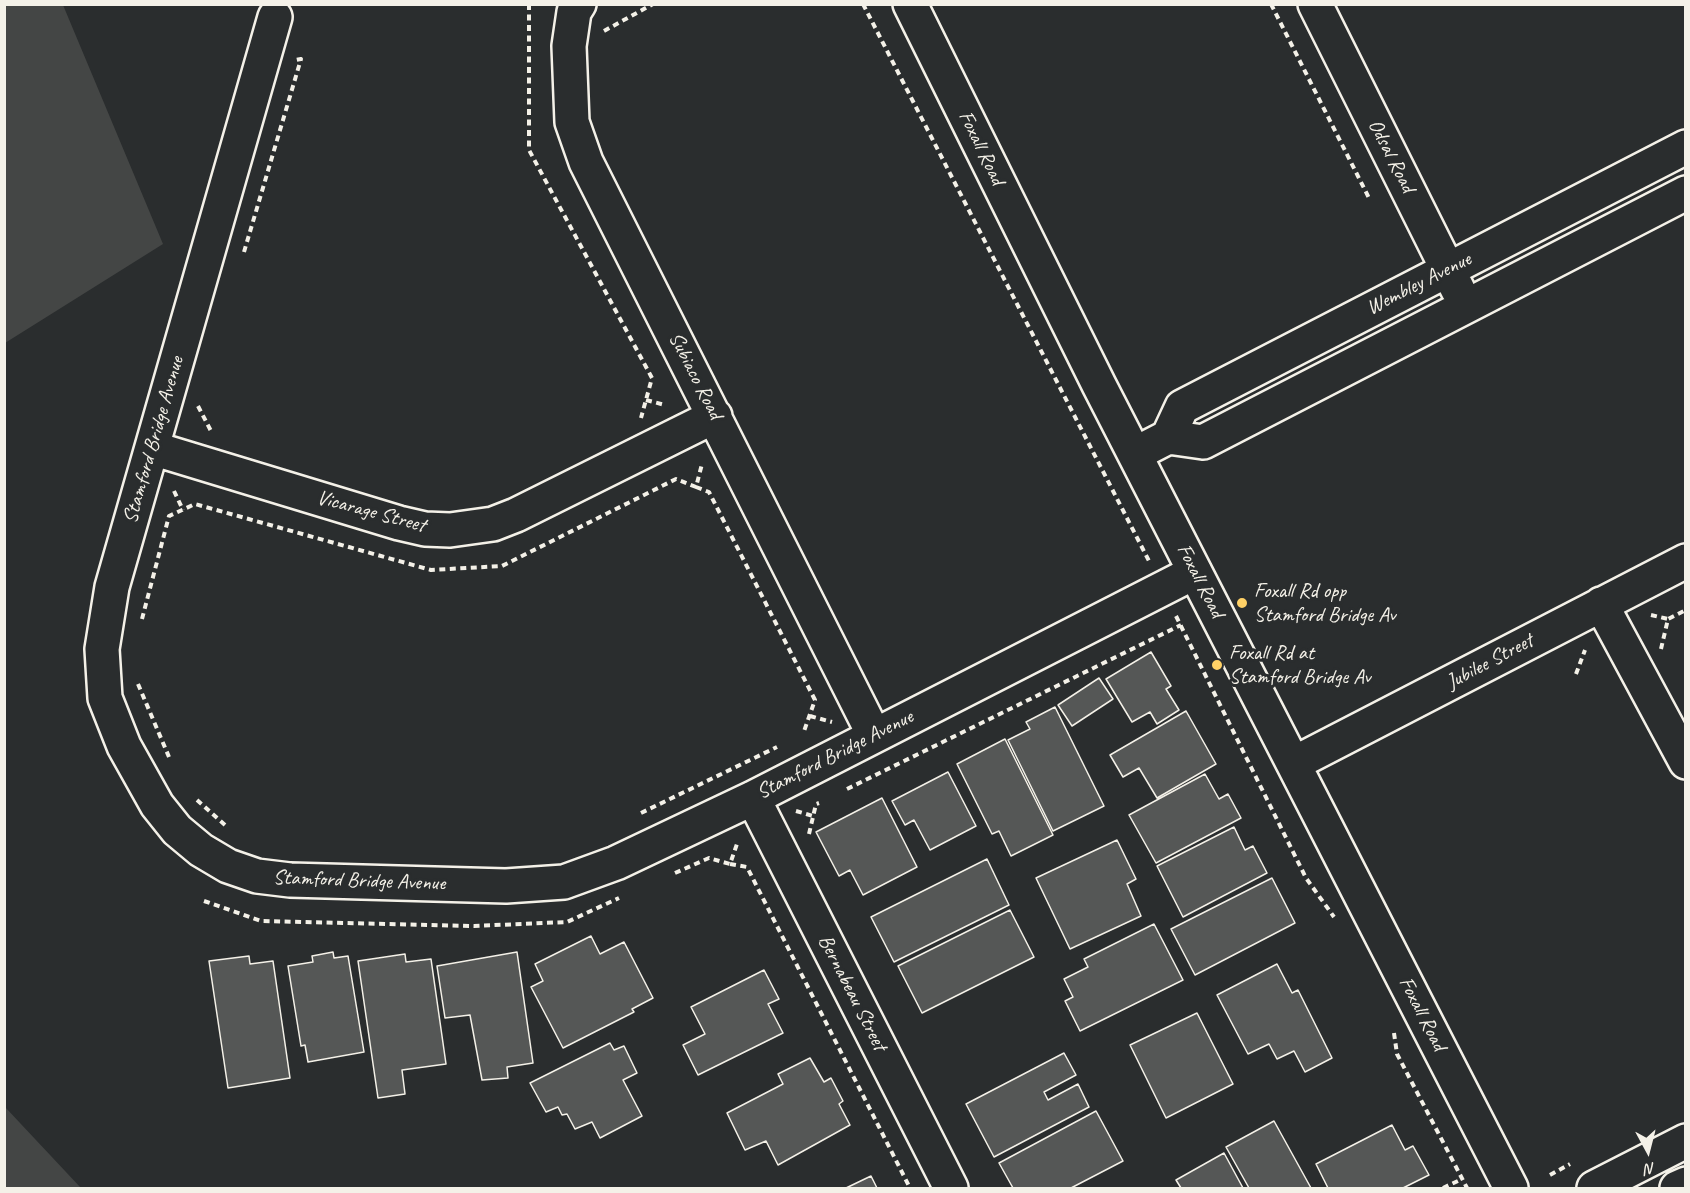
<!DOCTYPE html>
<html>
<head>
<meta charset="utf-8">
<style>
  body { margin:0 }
  #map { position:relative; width:1690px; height:1193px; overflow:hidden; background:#2a2d2e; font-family:Caveat,sans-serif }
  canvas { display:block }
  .frame { position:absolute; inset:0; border:6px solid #f4f1e8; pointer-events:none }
  .north { position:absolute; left:1618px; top:1121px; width:60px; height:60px; -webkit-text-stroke:4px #2a2d2e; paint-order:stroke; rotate:173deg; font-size:16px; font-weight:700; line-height:24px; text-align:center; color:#f4f1e8 }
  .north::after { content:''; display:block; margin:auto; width:21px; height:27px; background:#f4f1e8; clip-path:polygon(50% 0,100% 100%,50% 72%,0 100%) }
</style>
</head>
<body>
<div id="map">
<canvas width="1690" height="1193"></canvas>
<div class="frame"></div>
<div class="north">N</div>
</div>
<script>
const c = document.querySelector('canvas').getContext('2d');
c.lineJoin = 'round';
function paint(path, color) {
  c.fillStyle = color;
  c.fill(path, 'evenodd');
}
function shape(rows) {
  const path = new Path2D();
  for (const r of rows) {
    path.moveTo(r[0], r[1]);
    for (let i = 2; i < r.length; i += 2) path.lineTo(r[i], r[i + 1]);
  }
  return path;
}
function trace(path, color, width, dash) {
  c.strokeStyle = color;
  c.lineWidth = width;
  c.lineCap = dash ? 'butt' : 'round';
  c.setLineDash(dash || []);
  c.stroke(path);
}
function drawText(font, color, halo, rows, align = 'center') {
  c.font = font + ' Caveat,sans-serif';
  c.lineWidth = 6;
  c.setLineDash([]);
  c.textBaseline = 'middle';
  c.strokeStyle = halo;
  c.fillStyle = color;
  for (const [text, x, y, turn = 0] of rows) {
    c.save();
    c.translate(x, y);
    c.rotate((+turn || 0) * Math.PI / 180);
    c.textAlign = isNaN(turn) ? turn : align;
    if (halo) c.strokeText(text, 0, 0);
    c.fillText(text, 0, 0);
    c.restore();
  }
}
paint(shape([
  [5,4,63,5,163,244,5,343],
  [5,1107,81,1188,5,1188]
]), '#444645');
const building = shape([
  [1151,652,1171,686,1166,689,1179,710,1157,724,1150,712,1132,722,1106,679,1151,652],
  [1099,678,1113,699,1072,726,1058,705,1099,678],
  [1055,707,1104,806,1053,831,1008,740,1030,729,1026,722,1055,707],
  [1186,711,1216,764,1157,798,1139,768,1123,777,1110,755,1186,711],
  [1005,739,1053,835,1011,856,999,831,992,834,957,764,1005,739],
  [948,772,976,826,930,850,914,820,905,825,892,801,948,772],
  [1205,774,1219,799,1228,794,1241,818,1156,863,1129,815,1205,774],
  [882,798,917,867,863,895,850,870,839,876,816,832,882,798],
  [1234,827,1245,850,1253,846,1267,873,1183,917,1157,866,1234,827],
  [1117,840,1136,879,1127,884,1141,916,1070,949,1036,878,1117,840],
  [987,859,1009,905,894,962,871,917,987,859],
  [1272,878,1295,923,1195,975,1171,929,1272,878],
  [1010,910,1034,957,922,1013,898,966,1010,910],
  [1154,924,1183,980,1080,1031,1065,1001,1073,997,1064,979,1088,967,1084,959,1154,924],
  [591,936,600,954,624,942,653,998,632,1009,634,1012,563,1048,531,987,543,981,535,964,591,936],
  [333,952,334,958,348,956,364,1052,308,1062,305,1045,301,1046,288,966,313,962,312,956,333,952],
  [517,952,533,1063,507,1067,508,1078,482,1080,470,1015,445,1018,437,966,517,952],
  [405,954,406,962,431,959,446,1064,402,1070,405,1094,378,1098,358,961,405,954],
  [249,956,250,964,273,961,290,1078,228,1088,209,961,249,956],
  [1277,964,1292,993,1298,990,1332,1058,1305,1072,1294,1051,1277,1059,1269,1044,1248,1054,1217,995,1277,964],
  [764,970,779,999,768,1004,783,1033,698,1075,683,1045,705,1034,691,1007,764,970],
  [1197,1013,1233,1084,1166,1118,1130,1045,1197,1013],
  [610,1043,614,1050,624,1046,637,1073,623,1080,642,1116,600,1138,592,1122,575,1129,567,1114,562,1115,558,1107,546,1112,530,1083,610,1043],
  [1064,1053,1076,1075,1044,1092,1048,1100,1078,1084,1089,1107,994,1157,966,1104,1064,1053],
  [810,1058,824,1082,831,1078,843,1101,839,1104,850,1125,778,1165,766,1141,745,1150,727,1113,783,1084,778,1074,810,1058],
  [1096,1111,1123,1161,1071,1188,1013,1188,999,1163,1096,1111],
  [1274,1121,1311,1188,1249,1188,1226,1147,1274,1121],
  [1392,1125,1405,1150,1413,1146,1429,1175,1403,1188,1328,1188,1316,1164,1392,1125],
  [1224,1153,1243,1188,1181,1188,1176,1180,1224,1153],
  [871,1176,877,1188,846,1188,871,1176]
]);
paint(building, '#555756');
trace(building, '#f4f1e8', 1.5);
const minor = shape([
  [579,4,574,12,569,46,572,122,586,162,874,735],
  [910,4,1099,385,1511,1188],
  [1315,4,1458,290],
  [275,17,112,587,102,649,105,698,124,746,157,805,177,830,201,850,228,866,257,876,290,880,506,886,564,882,616,863,753,798,1195,572],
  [1168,437,1182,407,1686,147],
  [152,448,399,523,425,529,450,530,493,524,516,515,715,416],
  [1135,454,1168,437,1203,442,1686,193],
  [1601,604,1686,762],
  [1295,763,1686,561],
  [753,798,951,1188],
  [1594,1188,1686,1141],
  [1677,1188,1686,1184]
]);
trace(minor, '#f4f1e8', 38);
trace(shape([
  [529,4,529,150,652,378,641,418],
  [863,4,1149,561],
  [1271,4,1370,200],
  [604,31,653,4],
  [244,252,301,59,296,60],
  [646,400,665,405],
  [198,406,211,431],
  [696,487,709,492,815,700,803,734],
  [174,491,183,510],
  [1651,615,1668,619],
  [1176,616,1306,878,1334,917],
  [142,619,169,516,195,504,431,570,502,566,676,479,696,487,702,464],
  [1661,649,1668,619,1686,610],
  [1576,674,1585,650],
  [138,684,169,757],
  [810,716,832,722],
  [847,789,1181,625],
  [197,800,225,825],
  [796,811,813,816],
  [641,813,777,747],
  [809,834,816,804,819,803],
  [730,864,747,867,910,1188],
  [675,873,709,858,730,864,738,841],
  [204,901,261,921,474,926,567,922,619,898],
  [1394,1033,1397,1054,1467,1188],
  [1550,1175,1570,1164],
  [1443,1188,1462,1179]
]), '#f4f1e8', 4, [6, 4.5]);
trace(minor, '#2a2d2e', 33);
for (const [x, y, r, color] of [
  [1242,603,6,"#ffd166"],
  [1217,665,6,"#ffd166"]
]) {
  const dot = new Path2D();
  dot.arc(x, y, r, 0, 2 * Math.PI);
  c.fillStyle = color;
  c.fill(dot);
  trace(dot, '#2a2d2e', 2);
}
drawText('21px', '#f4f1e8', '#2a2d2e', [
  ["Foxall Road",981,148,64],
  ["Odsal Road",1391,156,63],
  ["Wembley Avenue",1419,284,-27],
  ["Subiaco Road",695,376,63],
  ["Stamford Bridge Avenue",154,440,-74],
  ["Vicarage Street",371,512,15],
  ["Foxall Road",1200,581,63],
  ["Jubilee Street",1490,662,-28],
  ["Stamford Bridge Avenue",835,755,-27],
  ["Stamford Bridge Avenue",359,881,2],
  ["Bernabeau Street",852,993,63],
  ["Foxall Road",1422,1014,63]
]);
drawText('21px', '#f4f1e8', '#2a2d2e', [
  ["Foxall Rd opp",1254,591],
  ["Stamford Bridge Av",1254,615],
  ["Foxall Rd at",1229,653],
  ["Stamford Bridge Av",1229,677]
], 'left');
</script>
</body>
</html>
